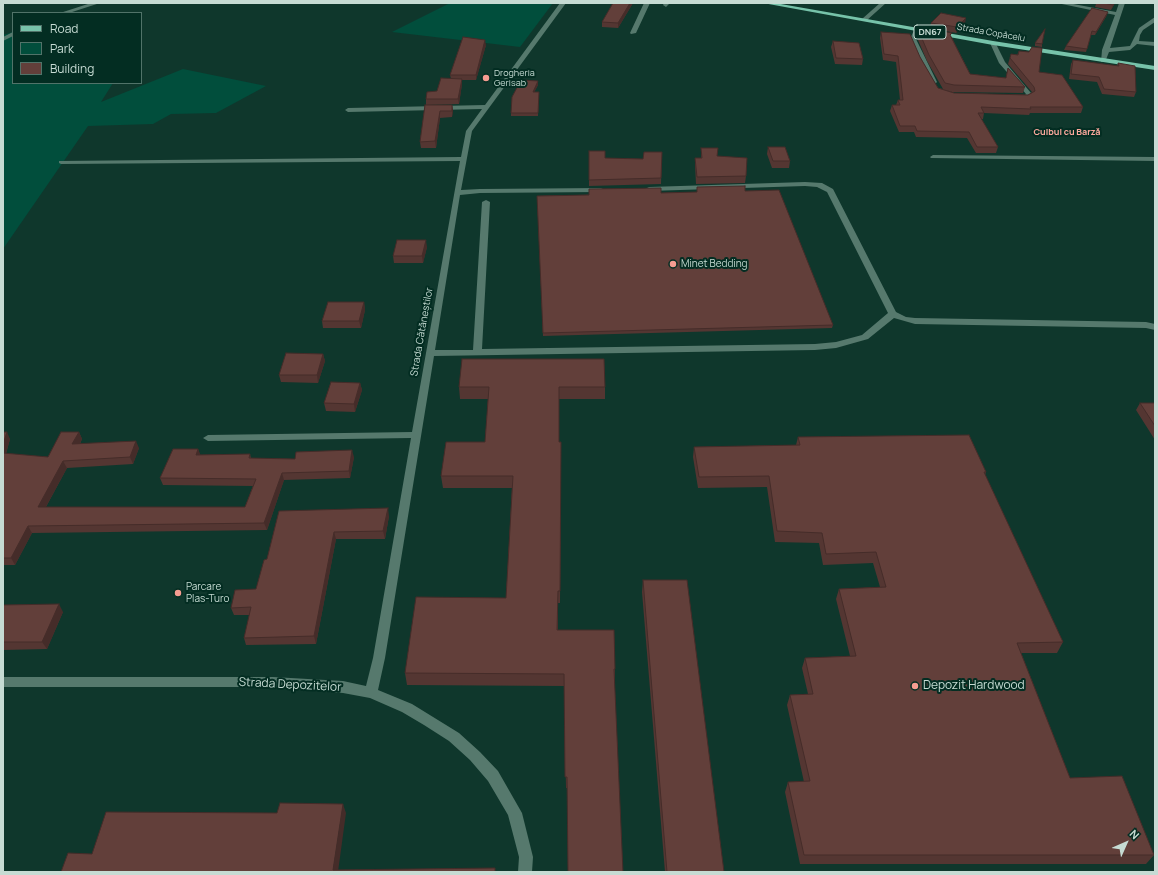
<!DOCTYPE html>
<html>
<head>
<meta charset="utf-8">
<style>
  body { margin:0 }
  #map { position:relative; width:1158px; height:875px; overflow:hidden; background:#0f372c; font-family:Manrope,sans-serif }
  canvas { display:block }
  .frame { position:absolute; inset:0; border:4px solid #c6dbd3; pointer-events:none }
  .legend { position:absolute; left:12px; top:12px; width:130px; height:72px; box-sizing:border-box; background:#032d22; border:1px solid #517369; margin:0; padding:5px 7px; list-style:none; font-size:12px; color:#c6dbd3 }
  .legend li { display:flex; align-items:center; gap:8px; height:20px }
  .legend b { width:20px; border:1px solid #517369 }
  .north { position:absolute; left:1106px; top:823px; width:40px; height:40px; -webkit-text-stroke:3px #032d22; paint-order:stroke; rotate:45deg; font-size:11px; font-weight:700; line-height:16px; text-align:center; color:#c6dbd3 }
  .north::after { content:''; display:block; margin:auto; width:14px; height:18px; background:#c6dbd3; clip-path:polygon(50% 0,100% 100%,50% 72%,0 100%) }
</style>
</head>
<body>
<div id="map">
<canvas width="1158" height="875"></canvas>
<div class="frame"></div>
<ul class="legend">
<li><b style="height:5px;background:#77c3aa"></b>Road</li>
<li><b style="height:11px;background:#014e3c"></b>Park</li>
<li><b style="height:11px;background:#623f3a"></b>Building</li>
</ul>
<div class="north">N</div>
</div>
<script>
const c = document.querySelector('canvas').getContext('2d');
c.lineJoin = 'round';
function paint(path, color) {
  c.fillStyle = color;
  c.fill(path, 'evenodd');
}
function shape(rows) {
  const path = new Path2D();
  for (const r of rows) {
    path.moveTo(r[0], r[1]);
    for (let i = 2; i < r.length; i += 2) path.lineTo(r[i], r[i + 1]);
  }
  return path;
}
function trace(path, color, width, dash) {
  c.strokeStyle = color;
  c.lineWidth = width;
  c.lineCap = dash ? 'butt' : 'round';
  c.setLineDash(dash || []);
  c.stroke(path);
}
function drawText(font, color, halo, rows, align = 'center') {
  c.font = font + ' Manrope,sans-serif';
  c.lineWidth = 4;
  c.setLineDash([]);
  c.textBaseline = 'middle';
  c.strokeStyle = halo;
  c.fillStyle = color;
  for (const [text, x, y, turn = 0] of rows) {
    c.save();
    c.translate(x, y);
    c.rotate((+turn || 0) * Math.PI / 180);
    c.textAlign = isNaN(turn) ? turn : align;
    if (halo) c.strokeText(text, 0, 0);
    c.fillText(text, 0, 0);
    c.restore();
  }
}
paint(shape([
  [450,3,553,3,520,47,392,32],
  [13,32,13,83,113,83,101,102,183,69,266,86,216,113,171,114,153,124,88,126,3,249,3,35]
]), '#014e3c');
paint(shape([
  [91,3,100,3,69,13,60,13,91,3],
  [560,3,566,3,472,131,461,190,480,189,601,188,605,190,601,192,480,193,460,195,435,350,473,350,482,202,486,200,490,202,482,349,815,344,836,342,862,335,888,313,827,192,817,187,805,186,649,191,645,189,649,187,805,182,822,183,833,189,896,312,906,317,915,318,1146,322,1155,324,1155,330,1146,328,915,324,894,318,868,339,836,348,815,350,434,356,385,658,378,690,412,704,459,733,480,752,498,771,522,813,533,857,532,872,518,872,519,857,508,815,488,781,470,760,449,741,424,725,402,712,370,698,343,693,273,687,3,687,3,677,273,677,343,681,366,686,373,658,411,438,208,441,203,438,208,435,412,432,460,161,61,164,59,163,59,161,461,157,466,131,482,109,348,112,345,110,348,108,485,105,560,3],
  [644,3,650,3,636,33,631,34,630,33,644,3],
  [664,3,670,3,666,7,663,5,664,3],
  [880,3,886,3,866,21,862,21,862,19,880,3],
  [1057,3,1068,3,1116,12,1119,3,1125,3,1110,48,1130,46,1139,28,1155,17,1155,22,1143,30,1140,35,1139,41,1155,42,1155,46,1137,44,1130,50,1109,52,1105,62,1101,62,1102,50,1115,15,1057,3],
  [915,28,920,29,916,39,937,82,936,83,931,82,910,39,915,28],
  [13,32,13,36,3,41,3,37,13,32],
  [991,42,995,42,1005,62,1031,93,1031,97,1025,100,1016,99,1016,97,1024,96,1026,94,999,63,990,43,991,42],
  [933,155,1155,157,1155,161,931,158,930,157,933,155]
]), '#56796d');
paint(shape([
  [763,3,775,3,993,41,1155,66,1155,70,993,45,763,3]
]), '#77c3aa');
paint(shape([
  [633,3,618,28,602,27,602,22],
  [1090,3,1115,3,1111,10,1095,7,1096,4],
  [1107,15,1095,35,1091,35,1086,52,1064,50,1066,46],
  [931,23,965,24,956,33,930,28],
  [881,32,920,57,938,88,943,89,927,61,918,40,920,34,951,36,970,74,1006,78,1008,68,1025,87,1023,93,952,92,946,90,954,93,1028,95,1032,92,1008,64,1011,54,1017,55,1019,51,1039,72,1083,107,1081,113,1030,113,1029,115,984,113,983,119,981,119,998,147,996,153,976,153,967,138,916,137,914,132,899,132,890,111,892,105,896,105,898,100,900,100,896,62,883,60,880,38],
  [833,41,863,59,862,65,835,64,831,47],
  [1035,43,1042,44,1042,47,1035,46],
  [486,45,476,80,462,80,462,84,459,104,426,105,426,99,437,91,451,79,450,75],
  [1073,60,1117,66,1118,63,1136,92,1134,97,1102,94,1097,82,1069,79,1071,64],
  [538,81,538,85,534,92,539,92,538,116,511,116,511,113],
  [425,105,452,105,453,111,452,117,440,118,436,148,421,148,420,142],
  [768,147,790,161,789,168,772,168,767,154],
  [701,148,717,156,746,176,745,183,696,184,695,165,695,158,701,158],
  [589,151,605,158,643,159,662,152,661,184,589,186],
  [697,187,745,191,833,325,832,328,543,336,537,196,697,192],
  [427,247,423,263,394,263,393,256],
  [364,302,365,310,361,328,323,328,322,321],
  [323,354,325,361,318,383,281,382,279,375],
  [360,383,362,390,355,412,326,411,324,403],
  [459,387,605,387,605,399,559,399,559,442,561,454,560,603,558,603,558,630,615,669,615,681,567,788,566,788,564,686,407,685,405,673,506,598,512,488,443,488,441,476,485,442,488,399,460,399],
  [1140,403,1155,403,1155,440,1136,410],
  [3,432,10,439,6,454,48,457,79,432,82,439,80,444,139,448,133,464,67,468,46,507,245,507,253,486,163,485,160,478,198,449,200,455,250,454,251,458,295,459,354,457,350,478,284,480,267,530,32,533,15,565,3,565],
  [798,437,986,472,985,475,1063,642,1057,653,1021,653,1070,778,1154,855,1146,864,800,864,785,792,788,782,804,782,787,705,790,695,808,694,802,668,805,658,850,656,836,599,839,589,880,587,873,563,823,565,819,543,775,542,767,487,698,488,693,457,694,447,796,445],
  [279,511,389,516,385,539,336,539,316,644,246,645,244,638,250,615,234,615,231,608,256,589,267,559],
  [643,580,724,872,665,872,642,592],
  [3,605,63,612,47,649,3,650]
]), '#543632');
paint(shape([
  [630,3,633,3,618,28,618,23],
  [1114,3,1115,3,1111,10,1113,5],
  [1108,12,1107,15,1095,35,1096,32],
  [966,18,965,24,956,33,957,27],
  [485,40,486,45,476,80,476,75],
  [462,79,462,84,459,104,458,99],
  [538,81,538,85,533,95,533,92],
  [452,105,453,111,452,117],
  [440,111,440,118,436,148,435,141],
  [426,240,427,247,423,263,422,256],
  [364,302,365,310,361,328,359,321],
  [323,354,325,361,318,383,317,375],
  [360,383,362,390,355,412,354,404],
  [7,432,10,439,4,460,3,459,3,444],
  [79,432,82,439,76,451,72,444],
  [136,441,139,448,133,464,130,457],
  [198,449,201,456,196,455],
  [352,450,354,457,350,478,349,471],
  [63,461,67,468,42,514,38,507],
  [282,473,284,480,267,530,264,523],
  [388,508,389,516,385,539,383,531],
  [28,526,32,533,15,565,11,558],
  [334,532,336,539,316,644,314,636],
  [558,591,558,603,557,642,557,630],
  [59,604,63,612,47,649,42,642],
  [343,804,346,813,338,872,333,870]
]), '#452c29');
const building = shape([
  [613,3,630,3,618,23,602,22,613,3],
  [1104,3,1114,3,1113,5,1104,3],
  [1092,8,1108,12,1096,32,1092,31,1087,49,1066,46,1092,8],
  [941,13,966,18,957,27,931,23,941,13],
  [926,28,952,33,950,35,970,74,1006,78,1008,68,1025,87,954,85,945,83,929,55,920,34,926,28],
  [1045,29,1042,44,1035,43,1045,29],
  [881,32,910,34,920,57,938,88,954,93,1028,95,1035,91,1034,87,1010,58,1011,54,1018,55,1019,51,1029,52,1032,47,1042,48,1039,72,1062,75,1083,107,1030,107,1031,109,981,107,984,113,978,113,998,147,977,147,969,132,917,131,915,126,900,126,892,105,900,105,898,100,903,100,898,56,884,54,881,32],
  [463,37,485,40,476,75,450,75,463,37],
  [833,41,859,43,863,59,836,58,833,41],
  [1073,60,1119,66,1118,63,1135,66,1136,92,1104,89,1099,77,1071,74,1073,60],
  [441,78,462,79,458,99,426,99,427,92,437,91,441,78],
  [521,80,538,81,533,92,539,92,538,113,511,113,512,97,521,80],
  [425,105,452,105,452,111,440,111,435,141,420,142,425,105],
  [768,147,785,147,790,161,773,161,768,147],
  [701,148,718,148,717,156,747,158,746,176,697,177,695,158,702,158,701,148],
  [589,151,605,151,605,158,643,159,644,152,662,152,661,178,589,180,589,151],
  [745,186,745,191,779,190,833,325,543,333,537,196,589,195,589,189,661,188,661,193,697,192,697,187,745,186],
  [397,240,426,240,422,256,393,256,397,240],
  [328,302,364,302,359,321,322,321,328,302],
  [286,353,323,354,317,375,279,375,286,353],
  [462,359,604,359,605,387,559,387,559,442,561,442,560,591,558,591,557,630,614,630,615,669,614,669,623,872,568,872,567,777,565,777,564,674,405,673,416,597,506,598,513,476,441,476,446,442,485,442,489,387,459,387,462,359],
  [331,382,360,383,354,404,324,403,331,382],
  [1140,403,1155,403,1155,426,1140,403],
  [3,432,7,432,3,444,3,432],
  [61,432,79,432,72,444,136,441,130,457,63,461,38,507,245,507,256,479,160,478,173,449,198,449,196,455,250,454,249,458,295,459,296,452,352,450,349,471,282,473,264,523,28,526,11,558,3,558,3,453,48,457,61,432],
  [969,435,986,472,984,472,1063,642,1017,643,1070,778,1122,776,1154,855,804,855,788,782,810,781,790,695,813,694,805,658,856,656,839,589,886,587,876,552,826,554,822,533,777,531,769,476,699,477,694,447,800,445,798,437,969,435],
  [388,508,383,531,334,532,314,636,244,638,251,607,231,608,235,590,256,589,264,560,267,559,279,511,388,508],
  [643,580,687,580,724,872,667,872,643,580],
  [59,604,42,642,3,642,3,605,59,604],
  [280,803,343,804,333,870,495,868,495,872,61,872,68,853,92,854,106,812,277,813,280,803]
]);
paint(building, '#623f3a');
trace(building, '#452c29', 1);
for (const [x, y, r, color] of [
  [486,78,4,"#f59c91"],
  [673,264,4,"#f59c91"],
  [178,593,4,"#f59c91"],
  [915,686,4,"#f59c91"]
]) {
  const dot = new Path2D();
  dot.arc(x, y, r, 0, 2 * Math.PI);
  c.fillStyle = color;
  c.fill(dot);
  trace(dot, '#032d22', 1.5);
}
for (const [x, y, w] of [
  [930,32,32]
]) {
  const box = new Path2D();
  box.roundRect(x - w / 2, y - 7, w, 14, 3);
  c.fillStyle = '#032d22';
  c.fill(box);
  trace(box, '#c6dbd3', 1);
}
drawText('bold 9px', '#c6dbd3', null, [
  ["DN67",930,32]
]);
drawText('9px', '#c6dbd3', '#032d22', [
  ["Strada Copăcelu",991,33,10]
]);
drawText('9px', '#c6dbd3', '#032d22', [
  ["Drogheria",494,73],
  ["Gerisab",494,83]
], 'left');
drawText('bold 9px', '#fca99d', '#032d22', [
  ["Cuibul cu Barză",1067,132]
]);
drawText('10px', '#c6dbd3', '#032d22', [
  ["Minet Bedding",681,264],
  ["Parcare",186,587],
  ["Plas-Turo",186,599]
], 'left');
drawText('10px', '#c6dbd3', '#032d22', [
  ["Strada Cătăneștilor",422,332,-80]
]);
drawText('12px', '#c6dbd3', '#032d22', [
  ["Strada Depozitelor",290,685,3]
]);
drawText('12px', '#c6dbd3', '#032d22', [
  ["Depozit Hardwood",923,686]
], 'left');
</script>
</body>
</html>
